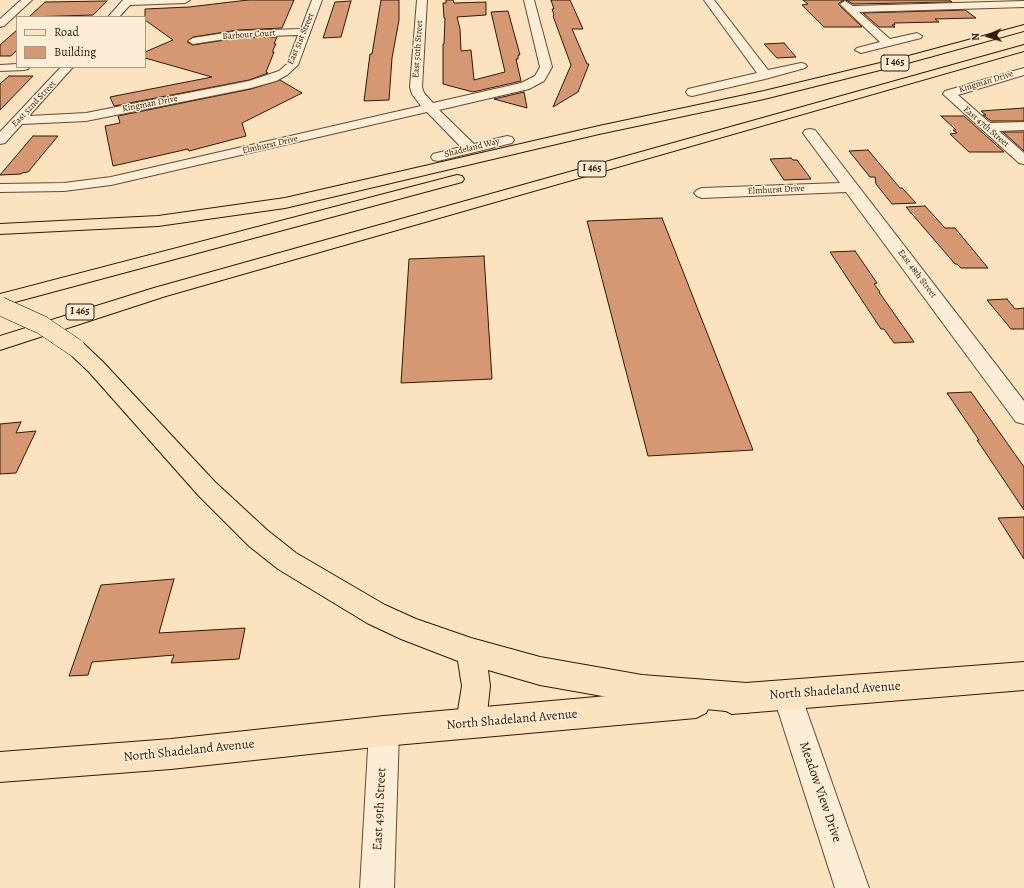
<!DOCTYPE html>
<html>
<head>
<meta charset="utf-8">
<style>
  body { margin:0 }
  #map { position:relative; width:1024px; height:888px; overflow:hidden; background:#fbe3c0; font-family:Alegreya,serif }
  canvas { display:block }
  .legend { position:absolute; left:16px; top:16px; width:130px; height:52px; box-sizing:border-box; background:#fcedd6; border:1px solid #ab9882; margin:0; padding:5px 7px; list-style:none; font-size:12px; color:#321805 }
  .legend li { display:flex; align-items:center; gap:8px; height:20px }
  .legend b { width:20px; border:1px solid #ab9882 }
  .north { position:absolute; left:968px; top:16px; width:40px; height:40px; -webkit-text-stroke:3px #fcedd6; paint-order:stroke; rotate:266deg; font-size:11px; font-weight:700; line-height:16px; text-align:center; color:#321805 }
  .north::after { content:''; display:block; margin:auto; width:14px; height:18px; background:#321805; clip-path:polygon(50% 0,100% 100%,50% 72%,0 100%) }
</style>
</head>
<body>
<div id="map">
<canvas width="1024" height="888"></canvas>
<ul class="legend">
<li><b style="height:5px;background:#fbe3c0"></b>Road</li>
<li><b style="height:11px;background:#d69872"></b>Building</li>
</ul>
<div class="north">N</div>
</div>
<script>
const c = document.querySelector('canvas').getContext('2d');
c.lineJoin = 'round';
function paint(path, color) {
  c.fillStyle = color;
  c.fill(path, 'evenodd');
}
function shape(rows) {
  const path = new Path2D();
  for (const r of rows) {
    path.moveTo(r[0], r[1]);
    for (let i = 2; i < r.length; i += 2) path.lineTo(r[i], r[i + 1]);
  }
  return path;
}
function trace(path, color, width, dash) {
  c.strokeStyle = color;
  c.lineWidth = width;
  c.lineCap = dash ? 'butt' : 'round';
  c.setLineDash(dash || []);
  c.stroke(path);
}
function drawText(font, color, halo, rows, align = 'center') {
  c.font = font + ' Alegreya,serif';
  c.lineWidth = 3;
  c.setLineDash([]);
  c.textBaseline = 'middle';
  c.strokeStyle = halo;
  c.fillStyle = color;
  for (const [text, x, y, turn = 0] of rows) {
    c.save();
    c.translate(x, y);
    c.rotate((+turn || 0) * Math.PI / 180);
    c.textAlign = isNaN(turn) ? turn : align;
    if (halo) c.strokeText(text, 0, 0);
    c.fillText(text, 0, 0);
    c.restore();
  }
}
const building = shape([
  [248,0,294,0,282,28,238,30,193,37,187,42,193,45,238,38,277,37,274,44,276,44,273,50,273,53,274,52,266,72,268,73,249,80,114,106,110,97,212,77,145,58,145,52,173,40,145,20,145,9,189,7,248,0],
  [381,0,399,0,399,20,392,58,389,100,364,101,370,54,372,54,381,0],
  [446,0,453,0,454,3,486,2,486,15,457,17,460,29,461,51,471,50,474,80,505,72,491,12,508,11,520,55,518,55,518,59,516,59,521,81,473,92,443,84,443,44,444,44,445,18,444,18,443,3,446,3,446,0],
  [551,0,570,0,583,29,572,29,587,64,589,64,578,92,553,107,571,65,553,16,554,15,552,9,554,9,551,0],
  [803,0,844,0,839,3,839,5,862,27,824,27,802,5,808,4,803,0],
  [846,0,949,0,952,2,853,4,846,0],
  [107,1,93,15,29,17,45,2,107,1],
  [351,1,341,37,323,38,335,2,351,1],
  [965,10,976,18,935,19,939,22,894,23,895,25,892,25,895,27,879,27,863,13,965,10],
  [17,30,17,50,11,56,0,56,0,45,17,30],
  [784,43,796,57,777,58,764,44,784,43],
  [9,76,33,76,0,110,0,84,9,76],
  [280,80,302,93,242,123,246,136,189,151,188,149,113,166,105,126,120,123,118,116,251,89,280,80],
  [524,92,527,108,494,99,524,92],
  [1024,108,1024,121,991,121,983,115,986,115,981,111,1024,108],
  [941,116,964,116,1004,152,969,152,950,134,957,133,953,130,956,130,941,116],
  [1003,132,1024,132,1024,151,1003,132],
  [33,136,58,136,28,172,22,173,21,174,0,175,33,136],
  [868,150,900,188,902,188,916,203,892,204,876,184,875,177,870,177,849,151,868,150],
  [791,158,793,160,797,160,811,179,784,180,770,159,791,158],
  [925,206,945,228,955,228,988,268,961,268,957,264,955,264,906,207,925,206],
  [662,218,753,450,648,456,587,221,662,218],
  [855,251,877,283,874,284,880,292,879,292,914,342,894,343,884,329,881,329,830,252,855,251],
  [484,256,492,379,401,383,409,259,484,256],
  [1007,299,1015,309,1024,308,1024,329,1011,329,987,300,1007,299],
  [971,392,1024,467,1024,510,977,440,979,440,947,393,971,392],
  [21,422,16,433,36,431,16,473,0,474,0,424,21,422],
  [1024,517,1024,559,998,518,1024,517],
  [174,579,159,633,245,628,239,659,171,663,174,655,92,662,88,675,69,676,101,585,174,579]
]);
paint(building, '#d69872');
trace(building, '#321805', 1);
const minor = shape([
  [21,0,32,0,4,26,0,27,0,19,21,0],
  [123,0,190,0,185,3,130,5,119,17,108,17,123,0],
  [312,0,322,0,298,65,287,75,276,81,251,88,86,121,22,124,5,143,0,144,0,132,61,67,73,67,29,116,86,113,249,81,279,71,287,64,298,35,238,37,193,44,188,41,193,38,238,31,301,29,312,0],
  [417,0,427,0,422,87,424,93,433,103,521,83,535,76,540,67,524,0,534,0,552,67,544,81,529,89,439,110,474,144,507,136,512,137,514,140,512,143,438,161,433,160,431,157,433,154,461,147,427,112,111,185,64,191,0,192,0,184,64,183,111,177,421,106,412,94,410,87,417,0],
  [704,0,714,0,768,70,801,63,805,64,807,66,805,68,765,79,692,96,688,95,686,92,688,89,757,73,704,0],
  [845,1,853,6,1024,1,1024,7,859,12,890,39,917,33,922,36,921,38,861,53,855,50,857,48,880,42,842,6,840,4,845,1],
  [17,64,17,67,30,67,28,69,24,70,0,71,0,65,17,64],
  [1024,68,1024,75,958,95,990,123,1024,122,1024,130,999,131,1024,153,1024,164,1019,163,943,94,945,91,1024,68],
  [810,129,815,130,1024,401,1024,424,1016,422,846,192,702,198,697,196,694,193,697,190,702,188,840,183,803,133,805,130,810,129],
  [787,681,797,685,801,695,869,888,835,888,773,695,777,685,787,681],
  [384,716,395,720,399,731,394,888,360,888,369,731,373,720,384,716]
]);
const major = shape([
  [1024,662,1024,690,732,714,722,709,717,699,722,689,732,684,1024,662],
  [696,688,706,693,711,703,706,713,696,718,384,746,171,769,0,782,0,752,171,739,384,716,696,688]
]);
const highway = shape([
  [1024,25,1024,31,904,64,764,99,599,134,285,208,158,226,0,234,0,224,158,216,285,198,599,126,764,91,901,58,1024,25],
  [1024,45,1024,51,166,296,0,350,0,336,154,288,1024,45],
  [457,175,462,176,464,179,462,182,0,306,0,294,457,175],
  [76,341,83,343,103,362,215,482,267,530,296,553,385,605,416,619,471,638,540,657,642,675,747,683,757,688,762,698,757,708,747,713,642,703,540,685,488,670,490,686,486,723,482,734,471,738,460,734,456,723,462,686,458,661,401,639,367,623,278,569,249,546,199,496,89,372,69,353,66,348,69,343,76,341]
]);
trace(minor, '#644b34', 2);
trace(major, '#321805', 2);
trace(highway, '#321805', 2);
paint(minor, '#fcedd6');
paint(major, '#fbe3c0');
paint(highway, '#fbe3c0');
const highwayBridge = shape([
  [0,306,42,325,76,348]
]);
trace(highwayBridge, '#321805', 19, []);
trace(highwayBridge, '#fbe3c0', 18);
drawText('9px', '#321805', '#fcedd6', [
  ["Barbour Court",249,35,-4],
  ["East 51st Street",301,39,-67],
  ["East 50th Street",418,49,-86],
  ["Kingman Drive",986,82,-17],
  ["East 52nd Street",34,104,-47],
  ["Kingman Drive",150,104,-11],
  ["East 47th Street",986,127,41],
  ["Elmhurst Drive",270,145,-13],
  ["Shadeland Way",472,148,-14],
  ["Elmhurst Drive",776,190,-3],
  ["East 48th Street",917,274,53]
]);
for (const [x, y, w] of [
  [895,63,28],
  [592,169,28],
  [80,312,28]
]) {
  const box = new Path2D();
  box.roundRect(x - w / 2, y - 8, w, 16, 3);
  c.fillStyle = '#fcedd6';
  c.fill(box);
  trace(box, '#321805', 1);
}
drawText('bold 10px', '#321805', null, [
  ["I 465",895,63],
  ["I 465",592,169],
  ["I 465",80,312]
]);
drawText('13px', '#321805', '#fcedd6', [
  ["North Shadeland Avenue",835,691,-4],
  ["North Shadeland Avenue",512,720,-5],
  ["North Shadeland Avenue",189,751,-6],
  ["Meadow View Drive",820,792,71],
  ["East 49th Street",380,809,-87]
]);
</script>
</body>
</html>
